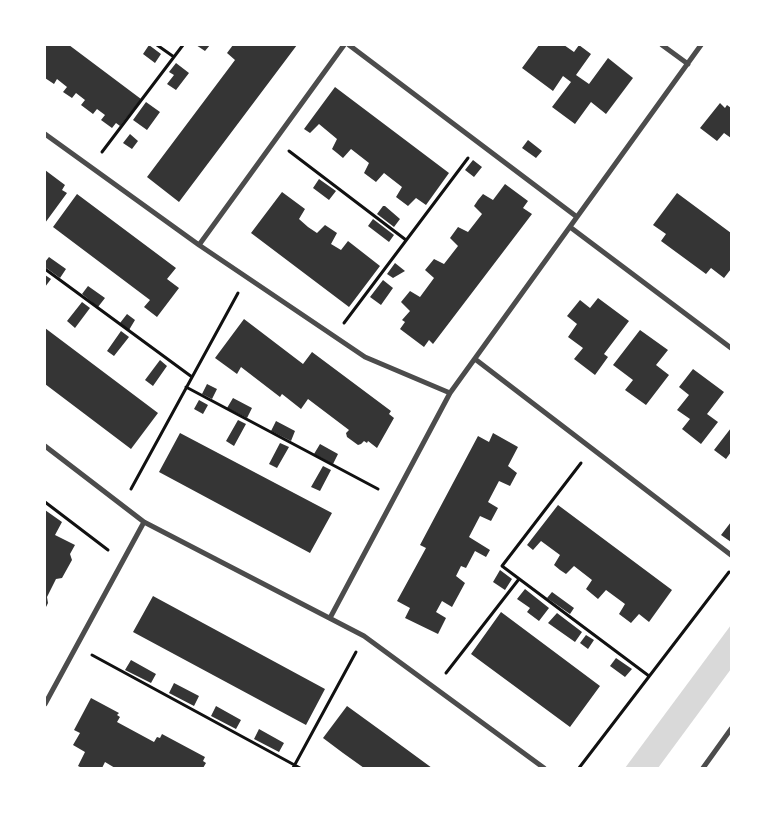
<!DOCTYPE html>
<html>
<head>
<meta charset="utf-8">
<style>
  body { margin:0 }
  #map { position:relative; width:776px; height:813px; overflow:hidden; background:#fff; font-family:Merriweather,serif }
  canvas { display:block }
  .frame { position:absolute; inset:0; border:46px solid #fff; pointer-events:none }
</style>
</head>
<body>
<div id="map">
<canvas width="776" height="813"></canvas>
<div class="frame"></div>
</div>
<script>
const c = document.querySelector('canvas').getContext('2d');
c.lineJoin = 'round';
function paint(path, color) {
  c.fillStyle = color;
  c.fill(path, 'evenodd');
}
function shape(rows) {
  const path = new Path2D();
  for (const r of rows) {
    path.moveTo(r[0], r[1]);
    for (let i = 2; i < r.length; i += 2) path.lineTo(r[i], r[i + 1]);
  }
  return path;
}
function trace(path, color, width, dash) {
  c.strokeStyle = color;
  c.lineWidth = width;
  c.lineCap = dash ? 'butt' : 'round';
  c.setLineDash(dash || []);
  c.stroke(path);
}
paint(shape([
  [731,625,731,669,658,768,625,768]
]), '#d9d9d9');
paint(shape([
  [45,45,69,45,141,99,120,126,116,123,112,128,101,120,105,115,97,109,93,114,81,105,85,100,76,93,72,98,63,92,67,87,57,79,54,84,45,78],
  [149,45,161,54,155,63,143,54],
  [196,45,210,45,205,51],
  [233,45,297,45,179,202,147,177,235,60,227,53],
  [539,45,564,45,574,52,579,45,591,54,576,75,589,84,608,58,633,78,606,114,591,102,575,124,552,107,571,82,563,76,553,91,522,68],
  [176,63,189,73,176,90,167,84,174,75,169,72],
  [335,87,449,173,426,205,416,198,408,206,396,197,402,187,384,173,376,182,364,173,369,163,351,149,343,158,337,153,332,149,337,139,319,124,310,133,304,129],
  [146,102,160,112,147,130,133,120],
  [720,103,725,108,727,105,731,108,731,138,724,133,717,141,700,128],
  [130,134,138,141,132,149,123,143],
  [528,140,542,151,536,158,522,148],
  [473,160,482,167,474,177,465,170],
  [45,170,65,185,62,190,67,193,45,223],
  [319,179,336,191,329,200,313,188],
  [505,184,528,201,523,208,532,214,433,344,429,340,424,347,400,329,405,322,402,320,410,311,401,302,410,291,420,297,434,278,425,270,434,259,444,264,458,246,450,238,458,227,468,232,482,214,474,206,478,200,483,194,493,200],
  [282,192,305,209,299,219,308,227,317,233,325,225,337,233,331,244,341,250,348,241,380,266,349,307,251,233],
  [677,193,731,233,731,269,724,278,711,268,706,274,661,241,666,234,653,225],
  [77,194,176,268,167,279,179,288,157,317,144,307,150,300,53,227],
  [383,206,385,206,400,219,394,227,377,214],
  [373,219,394,235,389,242,368,226],
  [49,257,66,269,60,278,45,267,45,262],
  [395,263,405,271,393,278,387,274],
  [45,275,51,279,45,287],
  [383,280,393,288,381,305,370,297],
  [88,286,105,298,98,307,82,294],
  [598,298,629,321,604,354,608,357,595,375,574,359,583,348,568,337,577,324,567,316,580,300,590,308],
  [82,302,90,308,75,328,67,321],
  [127,314,135,320,129,330,120,323],
  [244,319,303,364,312,352,391,411,389,414,394,418,377,448,368,441,367,443,364,441,361,444,358,445,347,437,346,433,349,430,308,399,301,409,282,394,280,397,241,367,237,374,215,358],
  [45,328,158,413,131,449,45,384],
  [640,330,668,350,656,365,669,375,646,405,625,390,633,380,613,365],
  [121,331,129,337,114,356,107,351],
  [160,360,167,366,153,386,145,380],
  [693,369,724,392,707,414,718,422,701,444,682,429,690,419,677,410,689,395,679,387],
  [207,384,217,389,212,399,202,394],
  [233,398,252,408,247,418,227,408],
  [199,400,208,405,203,414,194,409],
  [238,420,246,424,234,446,226,441],
  [276,421,295,431,291,441,271,431],
  [731,428,731,452,726,459,714,450],
  [180,433,332,513,310,553,159,472],
  [493,433,518,447,508,466,517,473,510,486,499,481,488,502,498,508,491,521,480,516,469,537,490,550,486,557,475,551,466,568,461,566,456,576,465,583,452,607,442,601,436,612,446,618,438,634,405,618,410,608,397,601,426,548,420,545,478,436,489,442],
  [280,443,289,447,277,468,269,464],
  [320,444,338,454,333,464,314,454],
  [323,466,331,470,320,491,311,487],
  [558,505,672,590,649,622,639,614,631,623,619,614,625,604,606,590,598,599,586,589,592,580,574,566,566,574,560,570,554,565,560,555,541,541,533,550,527,545],
  [45,510,62,522,55,535,75,545,70,554,72,560,62,578,56,579,47,597,48,603,45,609],
  [731,522,731,542,721,535],
  [500,570,512,579,505,590,493,582],
  [525,589,549,608,539,621,527,612,530,608,517,599],
  [552,592,574,608,570,614,547,598],
  [153,596,325,689,306,725,133,632],
  [501,612,600,686,570,727,471,654],
  [557,613,582,632,575,642,548,623],
  [586,635,594,640,588,649,580,643],
  [616,658,632,669,625,677,610,666],
  [131,660,156,674,151,683,125,670],
  [174,683,199,696,194,706,169,693],
  [91,698,119,713,117,715,120,717,117,722,154,742,157,737,160,738,162,734,205,757,203,761,206,763,203,768,115,768,105,762,102,768,82,768,78,766,85,752,73,745,80,733,74,730],
  [216,706,241,720,236,729,211,716],
  [347,706,387,735,432,768,364,768,343,753,323,738],
  [259,729,284,743,279,752,254,739]
]), '#353535');
trace(shape([
  [157,45,174,57],
  [289,151,406,240],
  [102,152,183,45],
  [45,269,192,377],
  [344,323,468,158],
  [186,387,378,489],
  [581,463,502,566,649,676],
  [131,489,238,293],
  [45,502,108,550],
  [92,655,300,768],
  [446,673,519,579],
  [293,768,356,652],
  [579,768,729,572]
]), '#111', 3);
trace(shape([
  [349,45,577,217],
  [662,45,688,64],
  [45,134,199,245,365,357,450,393],
  [570,227,731,348],
  [199,245,344,45],
  [475,359,731,555],
  [45,446,144,522,364,636,544,768],
  [330,618,450,393,701,45],
  [45,704,144,522],
  [703,768,731,729]
]), '#4c4c4c', 5);
</script>
</body>
</html>
